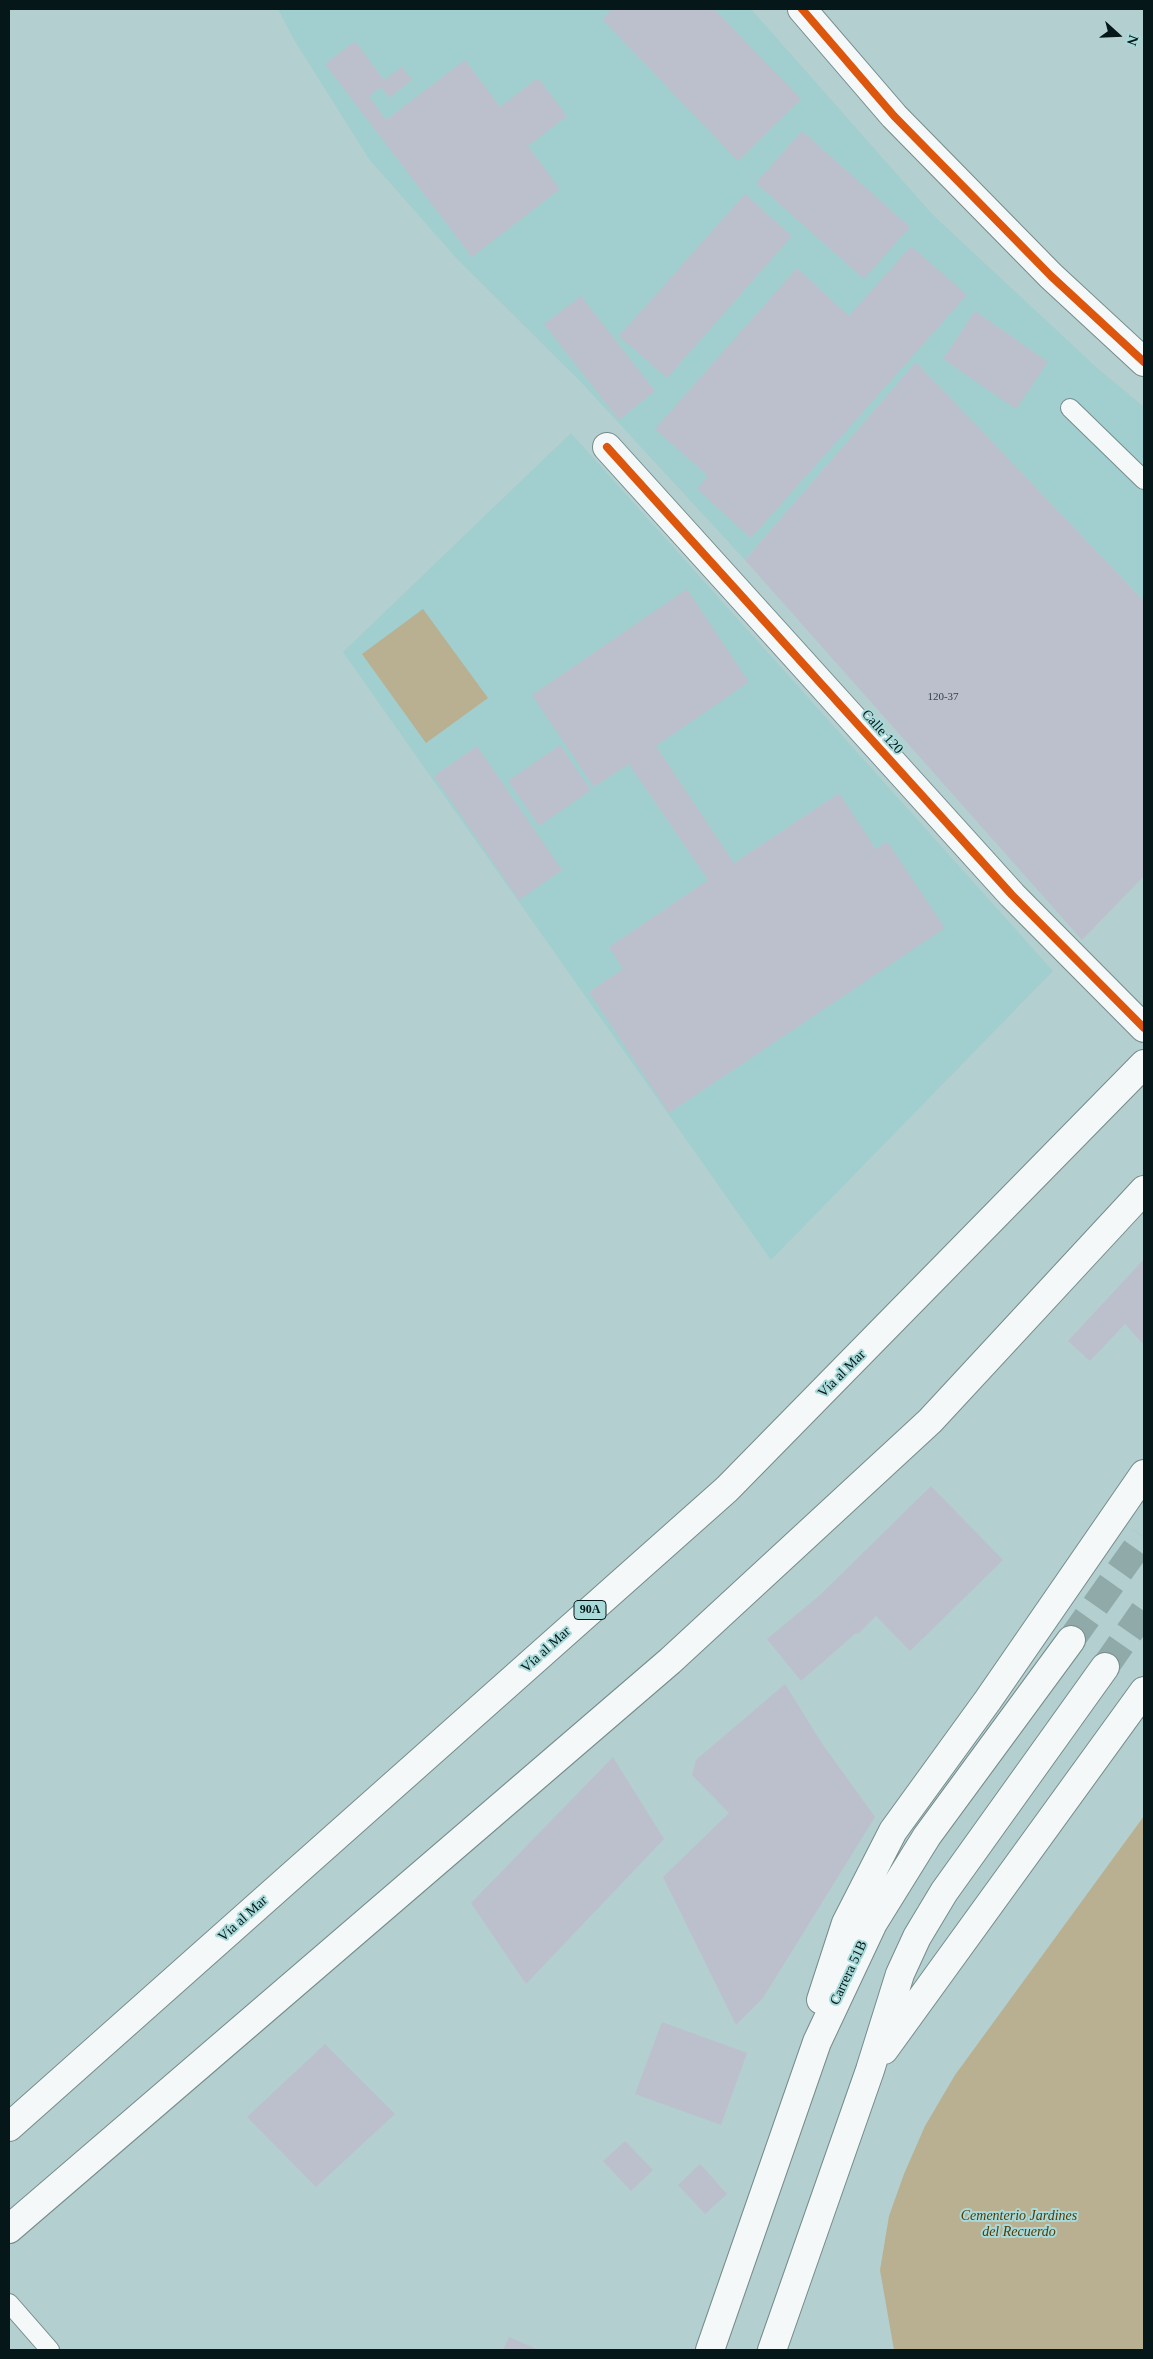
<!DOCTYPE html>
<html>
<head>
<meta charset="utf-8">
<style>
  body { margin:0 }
  #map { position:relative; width:1153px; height:2359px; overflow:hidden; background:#b3cfcf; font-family:Georgia,serif }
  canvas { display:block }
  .frame { position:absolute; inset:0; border:10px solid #051718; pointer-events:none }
  .north { position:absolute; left:1093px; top:10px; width:50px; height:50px; -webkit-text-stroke:4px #a8dada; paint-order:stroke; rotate:110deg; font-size:14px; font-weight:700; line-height:20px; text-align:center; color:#051718 }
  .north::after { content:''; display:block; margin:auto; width:18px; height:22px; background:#051718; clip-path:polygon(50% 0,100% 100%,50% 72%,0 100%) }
</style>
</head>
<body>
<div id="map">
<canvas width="1153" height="2359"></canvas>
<div class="frame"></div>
<div class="north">N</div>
</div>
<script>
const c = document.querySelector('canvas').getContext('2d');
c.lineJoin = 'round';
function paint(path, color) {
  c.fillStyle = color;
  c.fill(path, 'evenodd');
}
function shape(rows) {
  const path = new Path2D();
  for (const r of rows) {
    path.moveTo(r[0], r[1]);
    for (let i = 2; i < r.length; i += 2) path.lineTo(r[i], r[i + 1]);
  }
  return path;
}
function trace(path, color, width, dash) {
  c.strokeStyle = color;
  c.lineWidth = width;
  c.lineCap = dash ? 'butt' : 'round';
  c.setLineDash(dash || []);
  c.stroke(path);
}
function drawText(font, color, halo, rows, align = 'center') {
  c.font = font + ' Georgia,serif';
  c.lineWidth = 4;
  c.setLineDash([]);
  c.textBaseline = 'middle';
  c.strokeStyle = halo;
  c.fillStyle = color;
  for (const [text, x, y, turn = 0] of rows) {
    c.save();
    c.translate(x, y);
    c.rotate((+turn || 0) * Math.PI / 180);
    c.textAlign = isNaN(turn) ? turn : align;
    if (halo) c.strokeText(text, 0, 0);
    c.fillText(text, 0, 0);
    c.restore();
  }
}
paint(shape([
  [278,9,751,9,932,214,1096,367,1144,407,1144,601,916,363,745,560,580,381,459,261,369,159,293,38],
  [571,433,1053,971,771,1260,343,652]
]), '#a1cfcf');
paint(shape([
  [423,609,488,698,426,743,362,654],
  [1144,1816,1144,2350,894,2350,880,2270,889,2216,904,2174,925,2126,955,2075]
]), '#b8b091');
paint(shape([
  [612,9,714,9,801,99,738,161,602,19],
  [355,41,384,80,402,67,412,80,389,98,381,87,369,96,386,120,465,60,500,107,538,78,567,116,528,146,560,189,472,257,325,64],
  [802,131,910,227,864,279,756,183],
  [745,194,792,236,667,378,619,336],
  [911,246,967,295,751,538,697,489,708,476,655,429,797,268,849,316],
  [581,296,655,391,619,420,544,324],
  [975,311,1048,362,1016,409,943,359],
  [916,362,1144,601,1144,876,1082,940,745,560],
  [687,589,749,682,656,746,734,863,839,793,876,849,887,841,945,928,669,1113,589,992,623,969,609,947,708,880,629,764,594,787,532,695],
  [560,745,591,790,539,826,508,781],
  [477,746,562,870,519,900,434,776],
  [1144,1259,1144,1345,1125,1324,1090,1361,1068,1341],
  [931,1486,1003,1560,910,1651,876,1616,858,1634,856,1633,801,1681,767,1639,820,1595],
  [785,1684,821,1742,875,1817,763,1998,736,2025,663,1877,729,1813,692,1775,696,1760],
  [613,1757,664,1839,526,1984,471,1903],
  [662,2022,747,2053,721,2125,635,2094],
  [325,2044,395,2114,316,2187,247,2117],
  [625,2141,653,2170,631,2191,603,2161],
  [700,2164,727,2194,705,2214,678,2185],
  [509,2337,539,2350,503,2350]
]), '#bcc0cd');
trace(shape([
  [1071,1640,1144,1537],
  [1105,1667,1144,1611]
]), '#90aaaa', 28, [28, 14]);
const lane = shape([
  [1070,408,1144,480],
  [9,2303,50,2350]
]);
const street = shape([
  [802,9,894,116,1051,276,1144,362],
  [607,447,1012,895,1144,1028]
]);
const secondary = shape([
  [821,2000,846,1923,893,1831,988,1700,1144,1474],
  [884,2050,1144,1691],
  [710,2350,817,2042,873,1923,927,1836,1071,1640],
  [772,2350,870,2070,900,1974,917,1937,944,1892,1105,1667]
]);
const highway = shape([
  [9,2127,727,1489,1144,1064],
  [9,2229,670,1661,930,1421,1144,1190]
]);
trace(lane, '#768b8c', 20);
trace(street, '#768b8c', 30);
trace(secondary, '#768b8c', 30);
trace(highway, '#768b8c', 30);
trace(lane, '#f4f8f8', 18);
trace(street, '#f4f8f8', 28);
trace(secondary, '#f4f8f8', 28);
trace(highway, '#f4f8f8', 28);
trace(shape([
  [802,9,894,116,1051,276,1144,362],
  [607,447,1012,895,1144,1028]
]), '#dd560d', 8);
drawText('11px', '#334145', null, [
  ["120-37",943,697]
]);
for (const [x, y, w] of [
  [590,1610,32]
]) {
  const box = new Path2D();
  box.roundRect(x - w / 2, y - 9.5, w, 19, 4);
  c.fillStyle = '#a8dada';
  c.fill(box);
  trace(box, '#051718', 1);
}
drawText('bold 12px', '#051718', null, [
  ["90A",590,1610]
]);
drawText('14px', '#051718', '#a8dada', [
  ["Calle 120",882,732,48],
  ["Vía al Mar",842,1374,-45],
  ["Vía al Mar",546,1650,-42],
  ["Vía al Mar",243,1919,-42],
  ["Carrera 51B",849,1973,-65]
]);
drawText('italic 14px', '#553800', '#a8dada', [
  ["Cementerio Jardines",1019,2216],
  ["del Recuerdo",1019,2232]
]);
</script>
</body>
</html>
